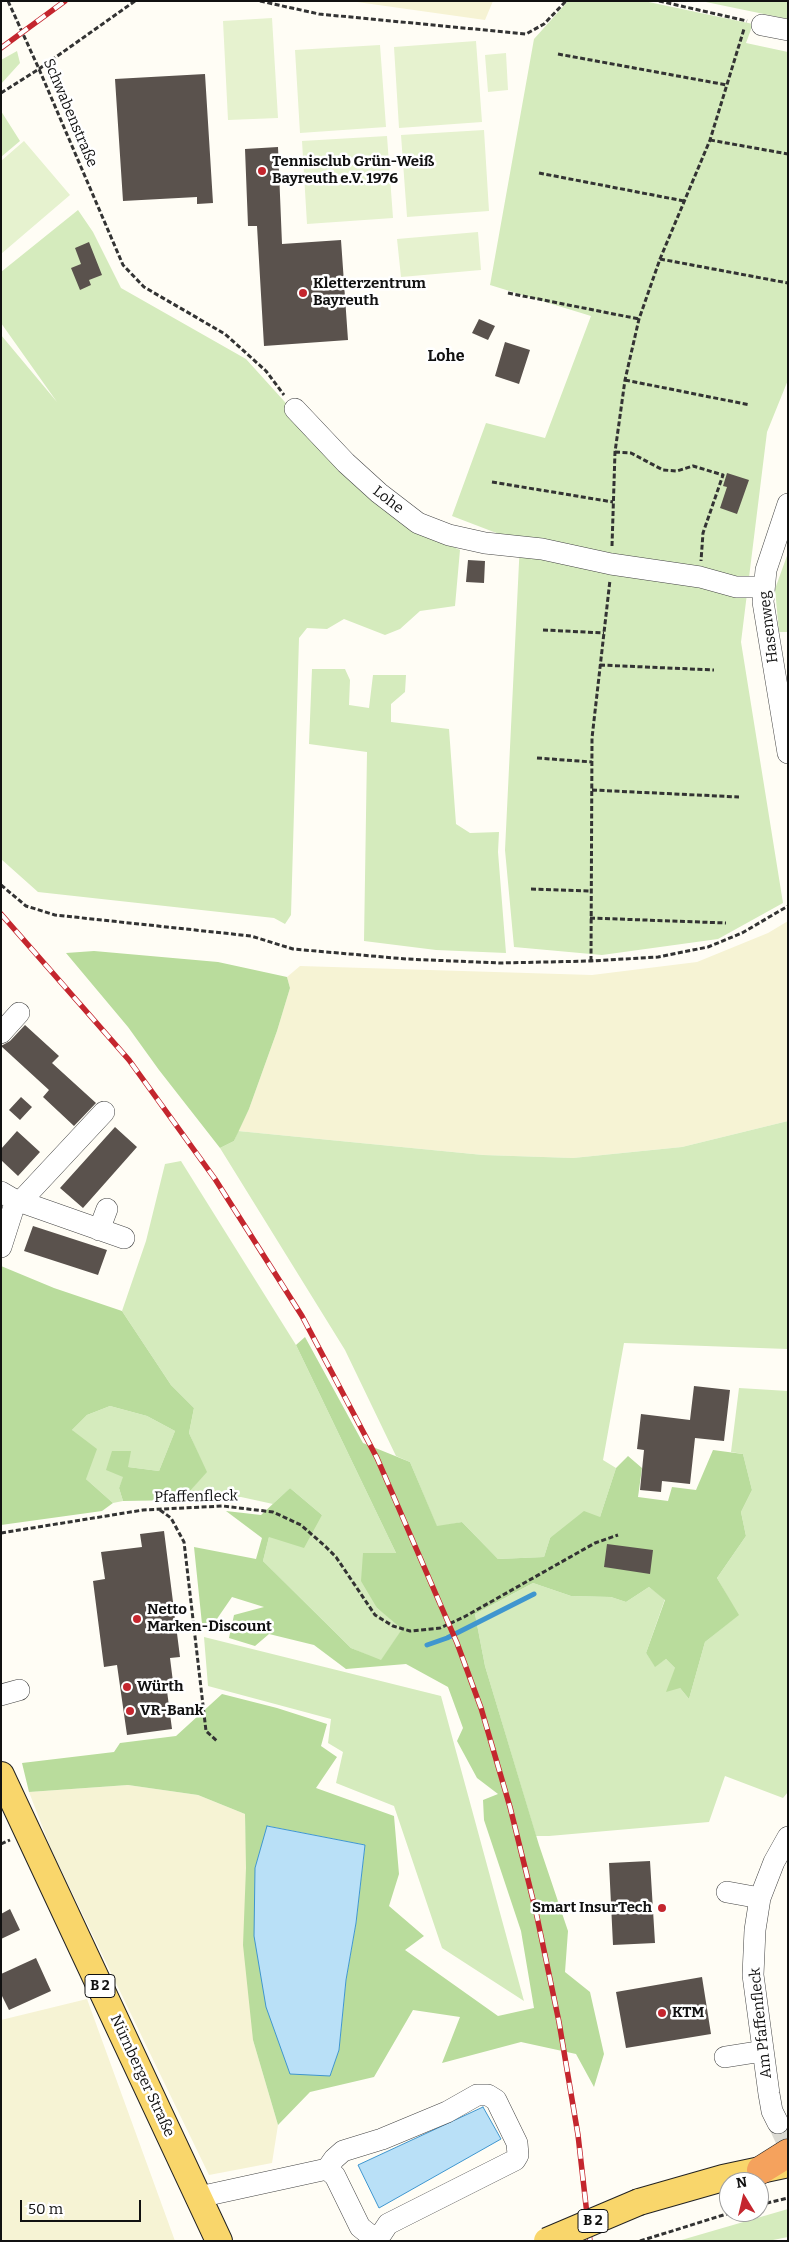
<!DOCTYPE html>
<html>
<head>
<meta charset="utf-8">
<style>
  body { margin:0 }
  #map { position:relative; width:789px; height:2242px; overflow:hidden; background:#fffdf5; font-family:Bitter,serif }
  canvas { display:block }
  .frame { position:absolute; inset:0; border:2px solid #111; pointer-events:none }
  .north { position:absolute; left:719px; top:2172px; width:50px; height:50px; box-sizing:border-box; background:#fff; border:1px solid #a0a0a0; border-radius:50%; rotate:351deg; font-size:14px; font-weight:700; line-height:20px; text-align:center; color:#111 }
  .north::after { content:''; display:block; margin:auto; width:18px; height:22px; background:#c4262e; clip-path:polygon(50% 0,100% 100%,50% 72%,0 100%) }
  .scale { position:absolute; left:20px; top:2200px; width:121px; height:22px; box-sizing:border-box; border:2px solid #111; border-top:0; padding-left:6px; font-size:15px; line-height:18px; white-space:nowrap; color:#111; -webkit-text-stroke:4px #fff; paint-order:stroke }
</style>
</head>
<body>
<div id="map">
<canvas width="789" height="2242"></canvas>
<div class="frame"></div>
<div class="north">N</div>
<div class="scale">50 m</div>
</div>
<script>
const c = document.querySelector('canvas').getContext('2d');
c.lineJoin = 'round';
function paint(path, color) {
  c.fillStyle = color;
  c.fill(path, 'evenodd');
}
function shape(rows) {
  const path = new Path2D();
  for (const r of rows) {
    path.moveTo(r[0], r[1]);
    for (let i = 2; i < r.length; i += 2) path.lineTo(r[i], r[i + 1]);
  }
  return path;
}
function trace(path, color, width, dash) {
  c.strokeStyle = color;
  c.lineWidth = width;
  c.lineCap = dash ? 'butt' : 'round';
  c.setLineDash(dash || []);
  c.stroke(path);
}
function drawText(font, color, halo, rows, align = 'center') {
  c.font = font + ' Bitter,serif';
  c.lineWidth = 5;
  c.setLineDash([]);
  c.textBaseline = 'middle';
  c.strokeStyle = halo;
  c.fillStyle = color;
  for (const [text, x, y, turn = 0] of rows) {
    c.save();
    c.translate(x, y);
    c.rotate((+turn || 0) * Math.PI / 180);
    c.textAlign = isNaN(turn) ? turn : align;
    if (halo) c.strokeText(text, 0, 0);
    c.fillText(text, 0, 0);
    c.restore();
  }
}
paint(shape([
  [350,1,493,1,485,20],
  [788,921,788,1121,682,1147,573,1158,483,1155,238,1131,249,1109,277,1031,290,988,287,977,300,966,592,975,697,962,768,933],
  [128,1785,198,1795,245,1814,253,2040,278,2125,272,2163,209,2175,51,1849,29,1792],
  [87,1999,175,2241,1,2241,1,2020]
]), '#f6f3d4');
paint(shape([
  [568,1,644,1,753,24,746,43,788,52,788,380,767,432,741,642,783,903,718,939,602,955,514,947,505,850,520,542,452,516,486,423,545,438,591,316,490,285,534,39],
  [701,1,788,1,788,19],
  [17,51,20,63,1,84,1,60],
  [1,111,20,141,1,157],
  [78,210,93,232,121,288,246,359,341,464,409,526,460,550,455,606,420,611,400,629,385,635,344,619,327,629,307,628,299,638,291,915,285,924,274,918,38,892,1,859,1,335,57,402,1,323,1,272],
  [788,553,788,632,779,632,775,589],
  [312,669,345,669,350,680,349,705,369,708,373,675,406,675,405,692,391,704,391,722,449,729,456,824,470,833,499,832,498,852,506,953,436,950,364,941,367,752,309,744],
  [788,1121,788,1371,787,1349,624,1343,603,1460,616,1468,600,1517,550,1538,544,1557,498,1559,462,1522,437,1527,410,1462,396,1456,345,1350,220,1148,234,1141,238,1131,483,1155,573,1158,682,1147],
  [181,1161,296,1345,396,1553,363,1553,377,1608,403,1628,381,1661,351,1648,263,1561,269,1537,322,1515,290,1488,273,1504,241,1497,182,1500,206,1472,189,1433,194,1408,171,1385,122,1311,146,1241,165,1164],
  [739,1388,788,1391,788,1792,783,1798,725,1776,709,1822,549,1836,536,1836,485,1666,475,1614,533,1583,571,1596,611,1597,626,1602,649,1587,665,1599,646,1653,655,1666,666,1659,675,1668,680,1688,689,1699,705,1642,738,1615,717,1578,746,1536,741,1512,752,1490,743,1454,731,1452],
  [110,1406,147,1416,175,1431,159,1471,128,1467,119,1488,123,1501,113,1503,86,1479,72,1430,87,1415],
  [204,1637,441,1696,524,2001,442,1948,394,1806,336,1783,343,1752,328,1743,331,1719,208,1686],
  [788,2209,788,2237,768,2241,678,2241]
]), '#d5ebbd');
paint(shape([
  [94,951,218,962,287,977,290,988,277,1031,249,1109,234,1141,220,1148,159,1070,128,1027,66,953],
  [1,1266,54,1288,122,1311,171,1385,194,1408,189,1433,207,1472,182,1500,123,1501,119,1488,123,1477,106,1470,112,1451,131,1451,128,1467,159,1471,175,1431,147,1416,110,1406,87,1415,72,1430,97,1449,86,1479,113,1503,102,1511,1,1525],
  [305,1337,363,1443,410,1462,437,1526,462,1522,498,1559,544,1557,550,1538,584,1511,600,1517,616,1468,628,1456,642,1468,638,1497,668,1501,672,1487,696,1490,713,1450,743,1454,752,1490,741,1512,746,1536,717,1578,739,1615,705,1642,689,1699,680,1688,666,1692,675,1668,666,1659,655,1667,646,1653,665,1600,649,1587,626,1602,611,1597,571,1596,533,1583,475,1614,485,1666,539,1845,568,1931,565,1972,590,1992,604,2054,594,2087,576,2054,521,2042,442,2063,460,2017,413,2010,374,2077,310,2092,278,2125,253,2040,243,1945,246,1868,245,1814,198,1795,128,1785,29,1792,22,1763,114,1752,120,1743,176,1736,222,1694,277,1708,327,1724,321,1746,337,1757,316,1788,394,1816,399,1874,389,1906,424,1936,405,1950,498,2016,534,2008,521,1931,484,1820,483,1800,498,1794,477,1778,457,1741,463,1728,448,1687,406,1664,346,1669,314,1645,269,1634,255,1646,229,1638,234,1615,264,1607,232,1597,210,1629,202,1624,194,1547,256,1559,262,1538,226,1511,261,1515,290,1488,322,1515,304,1548,269,1537,263,1561,351,1648,381,1660,402,1629,377,1608,361,1581,363,1553,396,1553,296,1345],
  [268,1826,365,1845,356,1923,346,1980,339,2050,329,2076,255,1868]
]), '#b9dc9c');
paint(shape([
  [272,18,278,118,228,120,223,21],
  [476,41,482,122,399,128,394,47],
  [380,45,386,127,300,133,295,50],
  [506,53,508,90,488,92,485,55],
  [484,130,489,211,407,217,401,135],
  [387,136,393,218,307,224,302,141],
  [24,141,70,195,1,254,1,161],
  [478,232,481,270,401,277,397,239]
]), '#e6f2cf');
const water = shape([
  [267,1826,365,1845,356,1923,346,1980,339,2050,330,2076,290,2074,266,2007,254,1936,255,1868,267,1826],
  [483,2107,501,2139,379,2208,358,2165,483,2107]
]);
paint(water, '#b9e0f7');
trace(water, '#3f96cf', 1);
trace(shape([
  [427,1645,447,1638,534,1594]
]), '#3f96cf', 5);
paint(shape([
  [205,74,213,203,197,204,197,197,123,201,115,79],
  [278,147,282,244,341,240,348,340,264,346,257,226,248,226,245,149],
  [89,242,102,275,89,280,91,285,80,290,71,268,81,264,75,248],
  [479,319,495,326,488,340,472,333],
  [505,342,530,350,519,384,495,376],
  [727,473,749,480,737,514,720,508,727,487,723,486],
  [468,560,485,561,484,583,466,582],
  [25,1025,59,1056,52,1063,96,1103,74,1126,43,1097,49,1090,1,1046,10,1041],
  [21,1097,32,1107,20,1120,9,1110],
  [115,1127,137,1147,83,1208,60,1188],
  [17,1131,40,1152,18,1176,1,1160,1,1149],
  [33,1226,107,1250,98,1275,24,1251],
  [694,1386,730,1390,724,1441,695,1438,690,1484,662,1481,661,1492,640,1490,644,1450,637,1449,641,1414,690,1420],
  [164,1531,180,1657,170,1658,174,1690,167,1691,172,1729,127,1735,117,1665,104,1667,93,1581,105,1579,101,1552,142,1547,140,1534],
  [607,1544,653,1550,650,1574,604,1567],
  [650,1861,655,1943,613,1945,609,1863],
  [10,1909,20,1930,1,1939,1,1914],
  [36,1958,51,1991,9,2010,1,1994,1,1974],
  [702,1977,711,2034,626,2048,616,1992]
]), '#5a524d');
trace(shape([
  [778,2123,788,2144]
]), '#dbdad3', 21, [21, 11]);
const minor = shape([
  [762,25,788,30],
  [295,409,346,463,379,493,418,523,449,535,485,543,542,549,611,564,700,577,736,587,763,587],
  [788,504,766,570,763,602,788,753],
  [1,1033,19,1013],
  [1,1192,13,1199,124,1238],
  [21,1201,104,1112],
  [99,1230,107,1209],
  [1,1247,16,1200],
  [1,1695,19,1690],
  [727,1892,760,1898],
  [725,2057,763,2051],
  [778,2123,772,2111,769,2094,753,1975,755,1930,760,1898,774,1862,788,1837],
  [199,2197,327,2169,334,2159,343,2151,382,2139,447,2112,477,2095,488,2095,496,2100,517,2143,518,2155,515,2160,388,2224,382,2233,376,2236,370,2235,360,2227,335,2176,327,2169]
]);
const major = shape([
  [1,1775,219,2241],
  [639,2202,723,2178,784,2165]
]);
const highway = shape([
  [761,2170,788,2153]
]);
trace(minor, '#444', 22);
trace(major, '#222', 28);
trace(highway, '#222', 29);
trace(shape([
  [8,1,39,69,123,265,144,287,225,334,266,371,284,395],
  [260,1,319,14,526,34,544,24,566,1],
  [659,1,747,21],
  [558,54,727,85],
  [1,93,39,69,135,1],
  [710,140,788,154],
  [539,173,684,201],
  [660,259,788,283],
  [508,293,639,319],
  [625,380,750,405],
  [615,452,631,453,663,470,677,471,693,466,723,475,703,533,701,561],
  [492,482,613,502],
  [612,546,615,452,625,380,639,319,660,259,710,140,744,29],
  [543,630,604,633],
  [600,665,714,670],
  [537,758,592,762],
  [592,790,739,797],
  [1,885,26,906,55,915,251,936,293,949,406,959,500,963,591,961,658,957,708,947,742,933,788,906],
  [531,889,591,891],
  [590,918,726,923],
  [591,961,592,738,610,580],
  [160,1510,171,1518,184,1542,206,1731,217,1741],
  [1,1533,143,1510,223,1506,273,1512,301,1525,326,1547,336,1557,375,1615,393,1626,410,1631,440,1628,464,1617,595,1543,618,1535],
  [1,1844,10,1840],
  [759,2205,788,2198],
  [640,2241,733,2212]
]), '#333', 3, [5, 2.5]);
trace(minor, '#fff', 21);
trace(major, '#f9d66b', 26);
trace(highway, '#f5a25d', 28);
const rail = shape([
  [1,48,65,1],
  [1,914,129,1060,215,1179,302,1316,377,1458,457,1643,481,1708,510,1807,536,1912,559,2022,578,2135,590,2241]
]);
trace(rail, '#c4262e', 5.5);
trace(rail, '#fff', 4, [11]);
const majorBridge = shape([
  [547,2241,639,2202]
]);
trace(majorBridge, '#222', 28, []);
trace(majorBridge, '#f9d66b', 26);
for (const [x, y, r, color] of [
  [262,171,5,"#c4262e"],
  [303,293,5,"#c4262e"],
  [137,1619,5,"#c4262e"],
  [127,1687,5,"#c4262e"],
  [130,1711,5,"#c4262e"],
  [662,1908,5,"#c4262e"],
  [662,2013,5,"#c4262e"]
]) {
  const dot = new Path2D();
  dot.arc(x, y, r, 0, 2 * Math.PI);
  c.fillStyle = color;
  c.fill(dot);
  trace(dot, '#fff', 2);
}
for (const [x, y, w] of [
  [100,1986,30],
  [593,2221,30]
]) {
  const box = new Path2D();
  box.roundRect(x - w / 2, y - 11.5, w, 23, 4);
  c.fillStyle = '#fff';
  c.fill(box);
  trace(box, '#111', 1);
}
drawText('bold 14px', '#111', null, [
  ["B 2",100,1986],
  ["B 2",593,2221]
]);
drawText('15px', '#111', '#fff', [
  ["Schwabenstraße",70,113,67],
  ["Lohe",388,500,38],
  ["Hasenweg",769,627,-97],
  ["Pfaffenfleck",196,1497,-1],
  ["Am Pfaffenfleck",761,2023,-96],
  ["Nürnberger Straße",142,2076,65]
]);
drawText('bold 15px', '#111', '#fff', [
  ["Tennisclub Grün-Weiß",272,162],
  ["Bayreuth e.V. 1976",272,179],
  ["Kletterzentrum",313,284],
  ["Bayreuth",313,301],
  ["Netto",147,1610],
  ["Marken-Discount",147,1627],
  ["Würth",137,1687],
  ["VR-Bank",140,1711],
  ["Smart InsurTech",652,1908,"right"],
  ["KTM",672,2013]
], 'left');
drawText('bold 16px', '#111', '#fff', [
  ["Lohe",446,357]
]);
</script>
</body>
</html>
